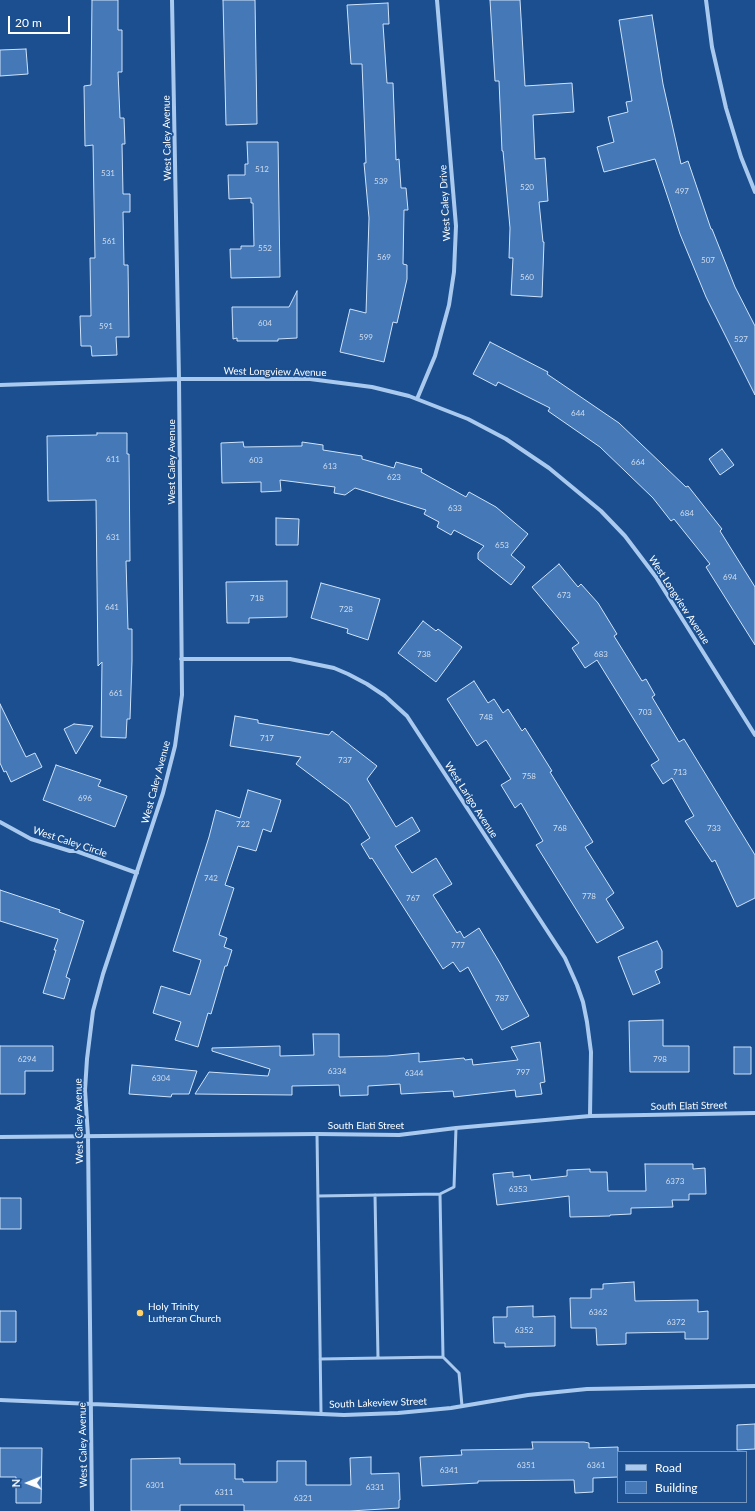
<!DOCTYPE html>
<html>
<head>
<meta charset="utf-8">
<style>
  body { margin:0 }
  #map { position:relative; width:755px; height:1511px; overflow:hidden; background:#1b4f8f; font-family:Lato,sans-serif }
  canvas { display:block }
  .legend { position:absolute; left:617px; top:1451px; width:130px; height:52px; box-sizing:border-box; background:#1b4f8f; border:1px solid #7695bc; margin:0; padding:5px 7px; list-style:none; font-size:12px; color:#fff }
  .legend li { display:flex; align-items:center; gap:8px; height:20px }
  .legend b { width:20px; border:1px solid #7695bc }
  .north { position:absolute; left:8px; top:1463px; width:40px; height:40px; -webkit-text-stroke:3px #1b4f8f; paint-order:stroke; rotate:269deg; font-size:11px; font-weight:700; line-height:16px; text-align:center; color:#fff }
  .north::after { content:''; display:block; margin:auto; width:14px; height:18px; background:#fff; clip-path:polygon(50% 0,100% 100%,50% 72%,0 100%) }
  .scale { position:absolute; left:8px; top:16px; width:62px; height:18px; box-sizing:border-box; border:2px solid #fff; border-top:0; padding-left:5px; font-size:12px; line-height:14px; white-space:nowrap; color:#fff; -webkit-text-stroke:3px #1b4f8f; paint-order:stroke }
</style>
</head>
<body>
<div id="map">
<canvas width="755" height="1511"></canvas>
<ul class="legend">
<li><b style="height:5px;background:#a9c9ee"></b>Road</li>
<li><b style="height:11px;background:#4478b7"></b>Building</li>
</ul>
<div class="north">N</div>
<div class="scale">20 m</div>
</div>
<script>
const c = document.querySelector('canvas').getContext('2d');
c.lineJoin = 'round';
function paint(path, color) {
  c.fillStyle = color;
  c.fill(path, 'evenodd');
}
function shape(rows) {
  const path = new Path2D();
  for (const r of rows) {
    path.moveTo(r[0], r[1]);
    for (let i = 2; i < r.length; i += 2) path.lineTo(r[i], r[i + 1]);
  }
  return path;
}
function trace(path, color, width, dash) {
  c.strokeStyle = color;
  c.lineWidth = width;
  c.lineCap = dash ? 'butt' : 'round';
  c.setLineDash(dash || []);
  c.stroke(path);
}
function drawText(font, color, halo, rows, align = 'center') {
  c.font = font + ' Lato,sans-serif';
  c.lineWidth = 3.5;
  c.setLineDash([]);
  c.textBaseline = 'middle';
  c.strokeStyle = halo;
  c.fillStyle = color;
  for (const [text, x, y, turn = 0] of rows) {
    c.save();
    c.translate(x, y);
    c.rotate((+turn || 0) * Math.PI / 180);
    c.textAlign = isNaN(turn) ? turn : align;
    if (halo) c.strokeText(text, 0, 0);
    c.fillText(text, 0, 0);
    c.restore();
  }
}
const building = shape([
  [92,0,118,0,118,30,122,30,122,72,118,72,120,118,124,118,125,144,122,144,123,194,130,194,130,212,123,212,124,265,128,265,129,337,116,337,117,355,92,356,91,346,81,346,80,316,91,316,90,258,95,258,93,145,85,146,84,86,91,85,92,0],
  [223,0,255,0,257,124,226,125,223,0],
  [490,0,520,0,525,86,572,83,574,112,533,115,535,159,545,158,548,201,539,202,543,242,544,242,542,297,511,295,513,258,509,258,510,228,503,151,502,151,499,81,495,81,490,0],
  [388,3,389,24,383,24,387,83,393,83,396,160,399,159,401,188,406,188,408,210,404,210,403,264,407,265,407,279,397,323,393,322,384,362,340,352,350,309,366,313,369,218,364,163,366,163,362,64,351,64,347,5,388,3],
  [652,15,663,84,681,164,688,161,711,229,712,229,735,287,755,326,755,395,706,297,680,234,655,159,604,172,597,147,614,142,608,117,628,112,626,102,632,101,619,20,652,15],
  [26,49,28,74,0,76,0,50,26,49],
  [247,142,278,142,280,277,231,278,230,249,241,249,241,246,254,246,253,203,251,203,251,198,229,199,228,175,245,175,245,164,248,164,247,142],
  [297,291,297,338,278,339,278,341,237,341,237,338,233,339,232,307,289,307,297,291],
  [490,342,548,372,547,374,619,423,686,487,688,486,722,529,720,531,755,587,755,645,706,567,710,564,674,519,671,521,653,498,600,447,548,411,550,408,498,382,496,386,473,374,490,342],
  [97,433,127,433,127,454,129,454,130,561,126,561,128,629,132,629,132,661,130,719,127,719,126,738,101,737,102,662,98,666,96,500,48,501,47,436,97,435,97,433],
  [243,442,244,447,302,446,302,442,323,445,323,450,362,456,362,459,394,468,396,462,422,469,421,472,466,497,469,492,496,507,528,534,511,555,525,567,511,585,478,559,478,553,484,546,454,530,451,535,437,527,439,522,424,514,426,510,355,488,345,495,334,493,335,487,280,480,281,491,261,492,261,482,222,483,221,443,243,442],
  [722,449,734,465,720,475,709,459,722,449],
  [276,518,299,519,298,545,276,545,276,518],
  [559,564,578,587,581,584,598,603,617,634,614,636,642,681,646,679,655,695,652,697,679,742,684,739,755,855,755,898,737,907,715,860,712,862,685,821,694,816,672,778,663,784,651,765,659,760,597,660,585,668,572,648,579,643,532,587,559,564],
  [287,581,287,617,249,618,249,623,227,623,226,582,287,581],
  [321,583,380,599,368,640,347,633,348,629,311,618,321,583],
  [423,621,436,631,438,629,462,647,436,682,398,653,423,621],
  [474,681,488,703,494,699,503,713,508,709,522,731,525,728,552,771,550,772,593,842,585,847,614,893,606,899,624,928,597,943,536,845,543,841,521,803,515,808,501,785,511,779,486,740,477,746,447,699,474,681],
  [0,704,26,757,35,753,42,767,11,782,6,771,4,772,0,763,0,704],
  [235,716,258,720,258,723,329,735,332,731,377,766,367,779,396,827,412,817,420,831,395,846,412,873,436,858,452,884,433,895,457,933,460,931,464,938,479,928,500,963,529,1016,502,1030,468,967,460,972,453,962,443,969,372,858,370,859,361,844,370,838,349,804,296,764,301,757,230,746,235,716],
  [74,724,93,726,76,754,64,729,74,724],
  [56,765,101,780,98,786,127,796,115,827,43,800,56,765],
  [248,790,281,800,271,832,263,829,256,851,238,846,225,885,234,888,219,935,227,938,224,947,232,950,227,966,225,966,211,1014,208,1013,198,1047,175,1040,181,1022,153,1013,161,986,190,995,201,960,173,951,209,837,216,810,240,818,248,790],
  [0,890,60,910,59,912,84,921,66,977,70,979,64,999,43,993,56,950,54,950,58,939,0,921,0,890],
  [657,941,662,951,662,968,655,971,660,983,633,995,618,957,657,941],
  [663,1020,663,1046,689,1046,689,1072,630,1072,629,1021,663,1020],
  [313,1034,339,1034,339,1057,387,1056,419,1053,419,1062,464,1058,465,1060,472,1059,473,1065,518,1060,511,1047,540,1042,545,1082,540,1083,542,1094,516,1097,515,1090,454,1097,453,1091,401,1094,400,1084,368,1086,368,1095,340,1096,339,1085,292,1086,292,1095,195,1094,209,1072,268,1076,270,1069,212,1051,212,1048,280,1046,280,1056,314,1055,313,1034],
  [0,1046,53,1046,53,1071,25,1071,25,1094,0,1094,0,1046],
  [734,1047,751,1047,751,1074,734,1074,734,1047],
  [132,1065,197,1071,189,1094,172,1094,171,1097,129,1094,132,1065],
  [645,1164,693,1164,693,1169,705,1168,706,1194,689,1194,689,1200,672,1200,673,1207,631,1208,631,1214,610,1215,610,1216,570,1217,569,1196,497,1205,493,1174,513,1172,513,1177,530,1175,531,1180,567,1176,567,1170,590,1169,590,1172,607,1172,608,1191,646,1191,645,1164],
  [0,1198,21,1198,21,1229,0,1229,0,1198],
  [634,1282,635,1301,698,1300,698,1312,708,1311,708,1339,685,1339,685,1332,626,1333,626,1344,597,1345,596,1328,571,1328,570,1298,591,1298,591,1289,603,1289,603,1284,634,1282],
  [533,1306,533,1317,555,1316,555,1346,505,1347,505,1343,494,1343,493,1317,507,1317,507,1307,533,1306],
  [0,1311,16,1311,16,1342,0,1342,0,1311],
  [755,1424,755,1449,737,1450,737,1425,755,1424],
  [532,1442,584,1442,589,1443,589,1448,618,1447,618,1477,593,1478,593,1492,575,1493,574,1480,478,1481,478,1483,422,1486,420,1457,462,1455,461,1450,533,1449,532,1442],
  [0,1448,42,1448,41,1503,16,1503,16,1477,0,1477,0,1448],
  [371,1457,371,1474,399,1473,400,1500,399,1500,399,1508,350,1511,244,1511,244,1505,180,1505,180,1511,131,1511,131,1459,180,1458,180,1464,235,1464,235,1479,243,1479,243,1482,277,1482,277,1461,306,1461,306,1485,351,1485,350,1458,371,1457]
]);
paint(building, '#4478b7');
trace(building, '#cfe3fa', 1);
trace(shape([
  [456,1128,454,1187,440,1194,443,1357,459,1373,462,1406],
  [317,1134,321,1413],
  [375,1195,378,1358],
  [318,1196,440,1194],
  [320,1359,443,1357]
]), '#a9c9ee', 3);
trace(shape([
  [706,0,712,47,726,108,741,157,755,192],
  [0,385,179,379,310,379,372,387,409,396,468,419,506,439,549,468,601,511,625,536,656,577,755,735],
  [417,399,435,356,449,305,454,272,456,226,437,0],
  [181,659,290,659,334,668,348,674,367,684,385,696,407,716,565,958,577,985,583,1002,587,1022,591,1052,590,1116],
  [0,822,31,839,70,851,76,851,137,873],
  [0,1137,317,1134,399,1135,456,1128,590,1116,755,1113],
  [0,1400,344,1415,398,1413,451,1408,528,1395,587,1389,755,1386],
  [92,1511,88,1136,85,1090,87,1059,93,1011,103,974,163,793,175,746,182,695,179,379,172,0]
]), '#a9c9ee', 4);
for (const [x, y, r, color] of [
  [140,1313,4,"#ffd166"]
]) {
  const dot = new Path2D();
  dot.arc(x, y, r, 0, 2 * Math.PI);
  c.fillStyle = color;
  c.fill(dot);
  trace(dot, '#1b4f8f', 1.5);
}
drawText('8px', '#d0dded', null, [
  ["512",262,169],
  ["531",108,173],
  ["539",381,181],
  ["520",527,187],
  ["497",682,191],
  ["561",109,241],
  ["552",265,248],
  ["569",384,257],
  ["507",708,260],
  ["560",527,277],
  ["604",265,323],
  ["591",106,326],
  ["599",366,337],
  ["527",741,339],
  ["644",578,413],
  ["611",113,459],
  ["603",256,460],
  ["664",638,462],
  ["613",330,466],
  ["623",394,477],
  ["633",455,508],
  ["684",687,513],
  ["631",113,537],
  ["653",502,545],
  ["694",730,577],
  ["673",564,595],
  ["718",257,598],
  ["641",112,607],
  ["728",346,609],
  ["738",424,654],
  ["683",601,654],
  ["661",116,693],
  ["703",645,712],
  ["748",486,717],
  ["717",267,738],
  ["737",345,760],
  ["713",680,772],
  ["758",529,776],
  ["696",85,798],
  ["722",243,824],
  ["768",560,828],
  ["733",714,828],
  ["742",211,878],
  ["778",589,896],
  ["767",413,898],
  ["777",458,945],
  ["787",502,998],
  ["6294",27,1059],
  ["798",660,1059],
  ["6334",337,1071],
  ["797",523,1072],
  ["6344",414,1073],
  ["6304",161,1078],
  ["6373",675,1181],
  ["6353",518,1189],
  ["6362",598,1312],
  ["6372",676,1322],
  ["6352",524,1330],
  ["6351",526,1465],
  ["6361",596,1465],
  ["6341",449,1470],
  ["6301",155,1485],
  ["6331",375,1487],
  ["6311",224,1492],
  ["6321",303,1498]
]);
drawText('10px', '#fff', '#1b4f8f', [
  ["West Caley Avenue",167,138,-91],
  ["West Caley Drive",445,203,-93],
  ["West Longview Avenue",275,372,1],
  ["West Caley Avenue",172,462,-90],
  ["West Longview Avenue",679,600,57],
  ["West Caley Avenue",156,782,-75],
  ["West Larigo Avenue",471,800,57],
  ["West Caley Circle",70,842,18],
  ["South Elati Street",689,1106,-1],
  ["West Caley Avenue",79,1121,-91],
  ["South Elati Street",366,1126],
  ["South Lakeview Street",378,1403,-2],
  ["West Caley Avenue",83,1445,-91]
]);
drawText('10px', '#fff', '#1b4f8f', [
  ["Holy Trinity",148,1307],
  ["Lutheran Church",148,1319]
], 'left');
</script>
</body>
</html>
